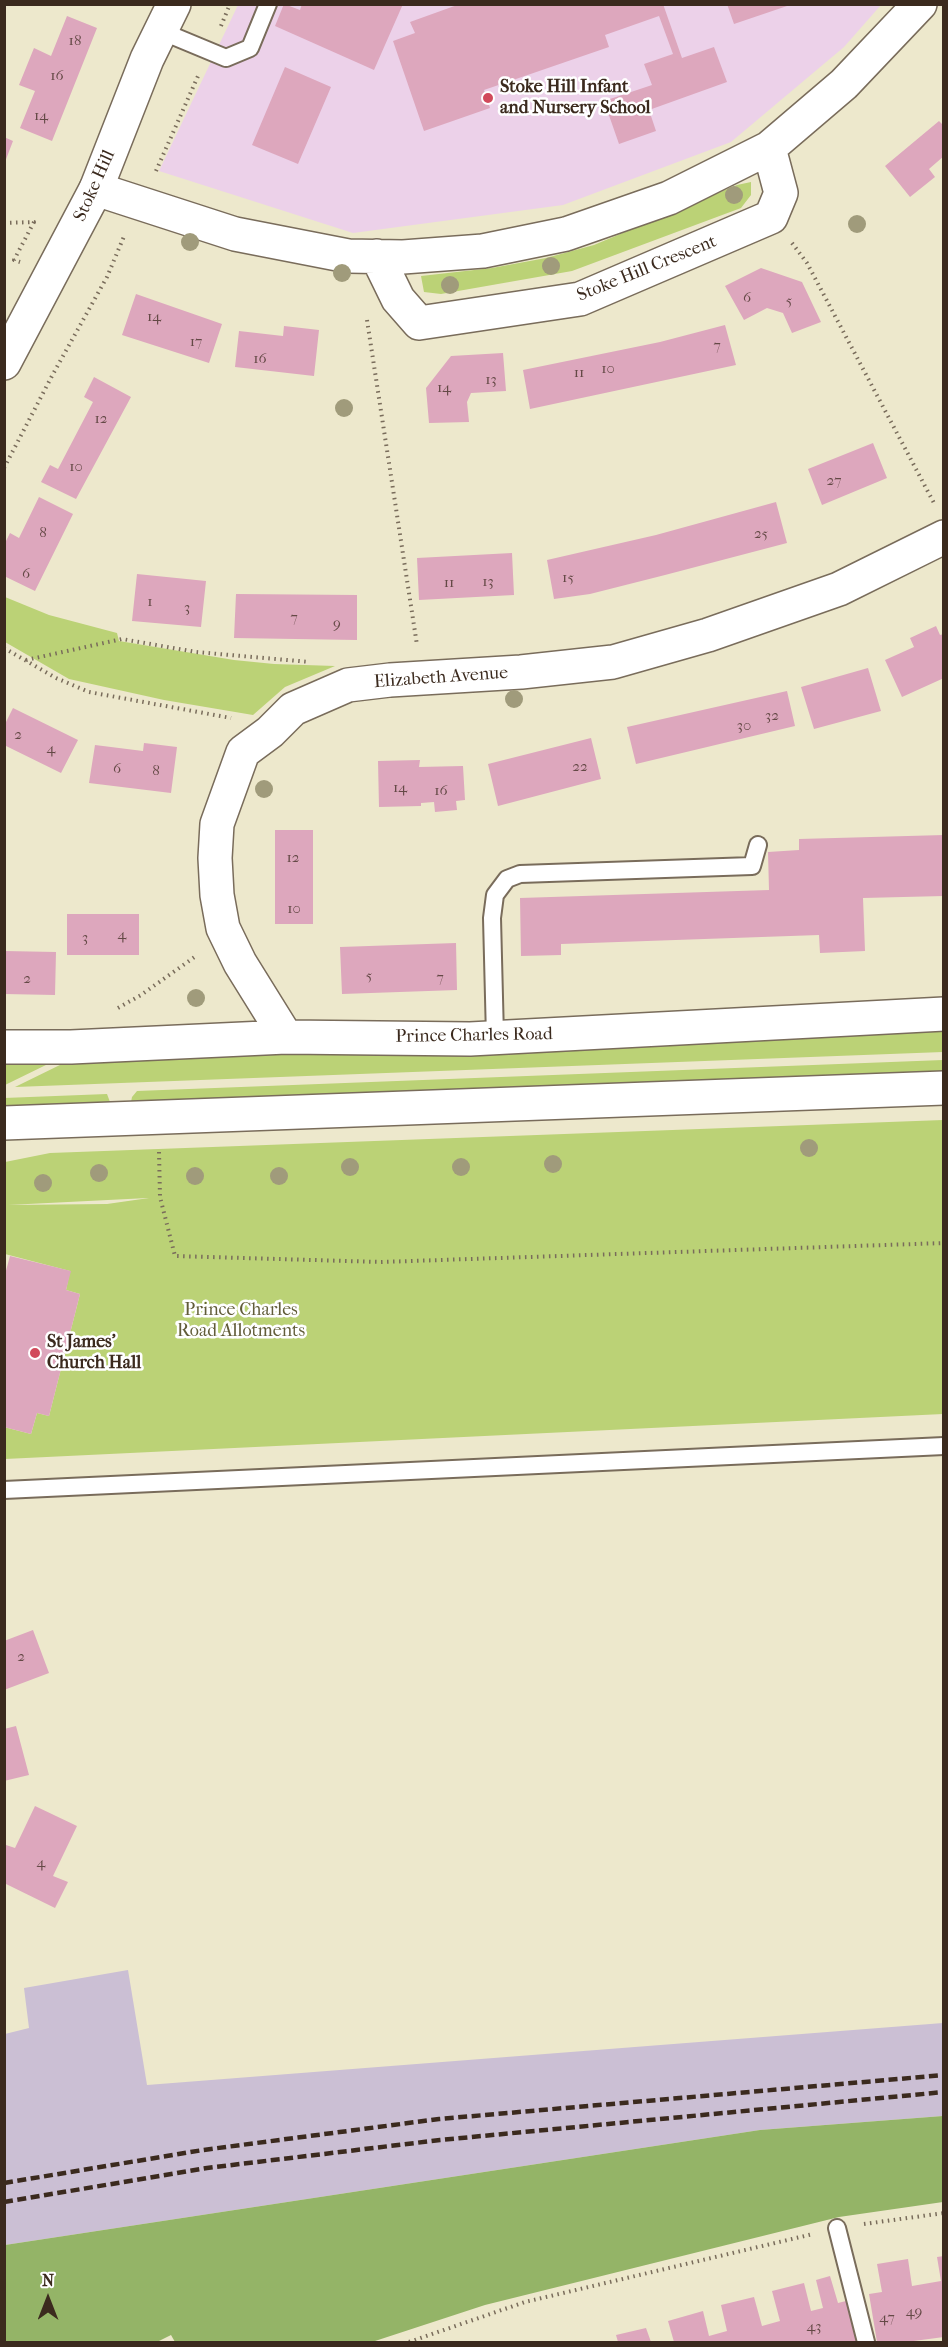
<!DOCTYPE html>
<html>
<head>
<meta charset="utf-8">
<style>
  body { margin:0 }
  #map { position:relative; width:948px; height:2347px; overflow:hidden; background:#ede8cc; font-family:"IM FELL French Canon",serif }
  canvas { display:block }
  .frame { position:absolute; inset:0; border:6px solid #3b2a1e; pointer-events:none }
  .north { position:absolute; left:18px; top:2269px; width:60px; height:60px; -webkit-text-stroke:4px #fff; paint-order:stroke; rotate:0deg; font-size:16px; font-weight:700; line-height:24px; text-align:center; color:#3b2a1e }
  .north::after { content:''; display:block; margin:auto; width:21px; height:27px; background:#3b2a1e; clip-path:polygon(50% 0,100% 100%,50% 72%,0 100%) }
</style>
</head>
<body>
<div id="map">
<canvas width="948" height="2347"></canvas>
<div class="frame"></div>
<div class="north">N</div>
</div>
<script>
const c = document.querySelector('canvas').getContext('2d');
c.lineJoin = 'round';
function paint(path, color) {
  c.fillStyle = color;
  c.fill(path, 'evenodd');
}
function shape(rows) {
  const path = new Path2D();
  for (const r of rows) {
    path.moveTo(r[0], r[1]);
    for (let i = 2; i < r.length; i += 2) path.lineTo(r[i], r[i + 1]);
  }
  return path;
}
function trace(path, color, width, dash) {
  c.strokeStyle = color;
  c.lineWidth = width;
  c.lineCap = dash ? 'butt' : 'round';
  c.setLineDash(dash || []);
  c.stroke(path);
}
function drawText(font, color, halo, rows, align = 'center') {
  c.font = font + ' "IM FELL French Canon",serif';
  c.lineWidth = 5;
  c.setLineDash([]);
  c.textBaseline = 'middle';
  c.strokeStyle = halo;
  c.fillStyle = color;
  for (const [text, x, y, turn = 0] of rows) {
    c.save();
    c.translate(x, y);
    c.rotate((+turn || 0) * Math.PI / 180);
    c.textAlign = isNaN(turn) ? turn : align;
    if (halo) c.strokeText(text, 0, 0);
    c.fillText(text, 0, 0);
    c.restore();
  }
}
paint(shape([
  [238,5,881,5,844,47,731,142,563,205,353,233,159,171]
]), '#ecd1e9');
paint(shape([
  [128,1970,147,2085,943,2023,943,2116,760,2130,5,2245,5,2034,29,2028,24,1988]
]), '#cbbfd4');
paint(shape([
  [751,182,751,195,741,208,572,271,441,294,424,292,421,276,492,268,546,258,594,245,737,185],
  [5,597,49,615,117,633,119,641,234,660,274,664,335,666,285,687,253,715,164,700,69,679,5,642],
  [943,1030,943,1052,15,1087,66,1062],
  [943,1060,943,1072,131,1102,132,1097,137,1091],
  [48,1064,5,1085,5,1065],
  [107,1094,110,1102,5,1107,4,1098],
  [943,1120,943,1414,5,1459,4,1427,31,1434,37,1413,49,1416,80,1294,66,1290,70,1271,5,1254,5,1162,50,1153],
  [149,1198,107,1204,8,1205,148,1198]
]), '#bbd276');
paint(shape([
  [943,2116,943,2202,839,2217,485,2305,372,2342,175,2342,171,2335,157,2342,5,2342,5,2245,760,2130]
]), '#94b467');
paint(shape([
  [284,4,300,10,302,4,403,4,374,70,275,26],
  [460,4,663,4,682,58,714,47,727,82,649,110,656,131,619,144,604,101,652,85,644,64,673,54,659,16,605,35,609,47,484,90,490,108,424,131,393,41,415,33,410,22],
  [727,4,790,4,790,5,734,24],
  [67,16,97,28,52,141,20,128,35,91,19,85,34,48,51,56],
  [285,67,331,87,298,164,252,145],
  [939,121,944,126,944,156,929,169,935,177,910,197,885,166],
  [4,137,13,141,5,162,4,162],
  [761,268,802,282,821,322,792,333,783,313,767,308,744,320,725,286],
  [136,294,222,324,209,363,122,335],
  [725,325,736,365,530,409,523,370,660,342],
  [284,326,319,330,314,376,235,367,239,331,283,336],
  [503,353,506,391,471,393,467,402,469,422,429,423,426,388,451,356],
  [94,377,131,397,76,499,41,482,50,465,58,469,93,402,84,397],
  [873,443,887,478,822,505,808,469],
  [39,497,73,514,35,591,4,576,4,545,10,533,19,538],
  [776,502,787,543,665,575,590,594,554,599,547,560,656,535],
  [512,553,514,595,419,600,417,558],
  [137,574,206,581,201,627,132,621],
  [236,594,357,595,357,640,234,638],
  [936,626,940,635,944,634,944,678,902,697,885,660,914,647,910,638],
  [868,668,881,711,814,729,801,687],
  [787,691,795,726,636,764,627,727],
  [13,708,78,740,61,773,4,745,4,726],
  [591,738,601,779,498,806,488,764],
  [144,743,177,747,171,793,89,783,95,745,143,751],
  [420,760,419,767,463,766,465,800,456,801,457,810,435,812,434,802,421,803,421,806,379,807,378,761],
  [275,830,313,830,313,924,275,924],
  [944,835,944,896,863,898,865,951,820,953,819,935,561,944,561,955,521,956,520,898,769,890,768,852,799,850,799,839],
  [67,914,139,914,139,955,67,955],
  [456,943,457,990,342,994,340,947],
  [4,951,56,952,55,995,4,994],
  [10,1256,71,1271,66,1290,80,1294,49,1416,37,1413,31,1434,4,1427,4,1278],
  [33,1630,49,1673,4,1690,4,1641],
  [16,1726,29,1775,4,1781,4,1729],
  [35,1806,77,1826,53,1876,68,1882,55,1908,4,1883,4,1849,6,1845,15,1848],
  [944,2256,944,2337,906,2342,877,2342,869,2294,882,2292,877,2264,908,2259,912,2286,941,2281,937,2257],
  [830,2276,838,2303,846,2301,857,2342,674,2342,668,2321,703,2311,709,2336,727,2331,721,2305,754,2297,762,2326,780,2321,772,2291,804,2283,811,2311,823,2308,816,2280],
  [646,2328,651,2342,618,2342,616,2335]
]), '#dda7bd');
const service = shape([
  [161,31,226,58,250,48,268,4],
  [495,1037,492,918,495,895,507,879,520,874,752,866,758,845],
  [4,1490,944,1446],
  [837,2228,866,2342]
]);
const minor = shape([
  [96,189,235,234,348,256,403,257,483,251,566,234,669,198,769,148,844,84,920,4],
  [377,256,398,299,419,323,580,299,771,217,781,193,769,148],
  [286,1037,240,963,223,928,217,895,215,858,217,824,243,752,270,732,293,709,348,685,390,680,521,672,613,662,708,635,839,589,944,537],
  [4,1047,71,1047,286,1037,470,1039,944,1014]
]);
const tertiary = shape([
  [4,363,96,189,147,59,174,4],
  [4,1123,944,1088]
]);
trace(service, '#796c5b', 20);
trace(minor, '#796c5b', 36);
trace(tertiary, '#796c5b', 36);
trace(shape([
  [221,26,230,4],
  [156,171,198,76],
  [4,223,34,222,14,260,20,262],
  [792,243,807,263,935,505],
  [367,320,417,645],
  [4,468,53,374,107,277,125,234],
  [4,648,56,678,89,692,231,718],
  [26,660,122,639,196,652,310,662],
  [118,1008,141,995,196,956],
  [159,1152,160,1197,175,1256,381,1262,944,1243],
  [864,2224,944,2213],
  [409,2342,525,2302,813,2234]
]), '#796c5b', 4, [1.5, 4.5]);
trace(service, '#fff', 16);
trace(minor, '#fff', 33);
trace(tertiary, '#fff', 33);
trace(shape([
  [4,2183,203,2150,439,2119,944,2075],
  [4,2202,207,2168,440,2140,944,2092]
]), '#3b2a1e', 4.5, [9, 4.5]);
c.fillStyle = '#a09b7b';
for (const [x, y] of [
  [734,195],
  [857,224],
  [190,242],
  [551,266],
  [342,273],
  [450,285],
  [344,408],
  [514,699],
  [264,789],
  [196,998],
  [809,1148],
  [553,1164],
  [350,1167],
  [461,1167],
  [99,1173],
  [195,1176],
  [279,1176],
  [43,1183]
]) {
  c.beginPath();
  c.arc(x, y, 9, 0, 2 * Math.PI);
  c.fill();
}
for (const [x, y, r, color] of [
  [488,98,6,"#d1495b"],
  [35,1353,6,"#d1495b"]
]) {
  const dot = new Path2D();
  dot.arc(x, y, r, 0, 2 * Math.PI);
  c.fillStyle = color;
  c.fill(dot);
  trace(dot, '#fff', 2);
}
drawText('15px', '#644946', null, [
  ["18",75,41],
  ["16",57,76],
  ["14",41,116],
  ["6",747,298],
  ["5",789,301],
  ["14",154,317],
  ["17",196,342],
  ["7",717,346],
  ["16",260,359],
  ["10",608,369],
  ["11",579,373],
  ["13",491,380],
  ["14",444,388],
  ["12",101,419],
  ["10",76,467],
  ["27",834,481],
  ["8",43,533],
  ["25",761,534],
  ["6",26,574],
  ["15",568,578],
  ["13",488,582],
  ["11",449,583],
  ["1",150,602],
  ["3",187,608],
  ["7",294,618],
  ["9",337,624],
  ["32",772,716],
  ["30",744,726],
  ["2",18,735],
  ["4",51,749],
  ["22",580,767],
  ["6",117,769],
  ["8",156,771],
  ["14",400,788],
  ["16",441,791],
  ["12",293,858],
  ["10",294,909],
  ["4",122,935],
  ["3",85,938],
  ["5",369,976],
  ["7",440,978],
  ["2",27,979],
  ["2",21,1657],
  ["4",41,1863],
  ["49",914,2312],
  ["47",887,2318],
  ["43",814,2327]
]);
drawText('bold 18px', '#3b2a1e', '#fff', [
  ["Stoke Hill Infant",500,88],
  ["and Nursery School",500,109],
  ["St James'",47,1343],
  ["Church Hall",47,1364]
], 'left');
drawText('18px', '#3b2a1e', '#fff', [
  ["Stoke Hill",95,186,-66],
  ["Stoke Hill Crescent",647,269,-22],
  ["Elizabeth Avenue",441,678,-4],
  ["Prince Charles Road",474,1036,-1]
]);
drawText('18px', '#615c38', '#fff', [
  ["Prince Charles",241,1311],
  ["Road Allotments",241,1332]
]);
</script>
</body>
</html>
